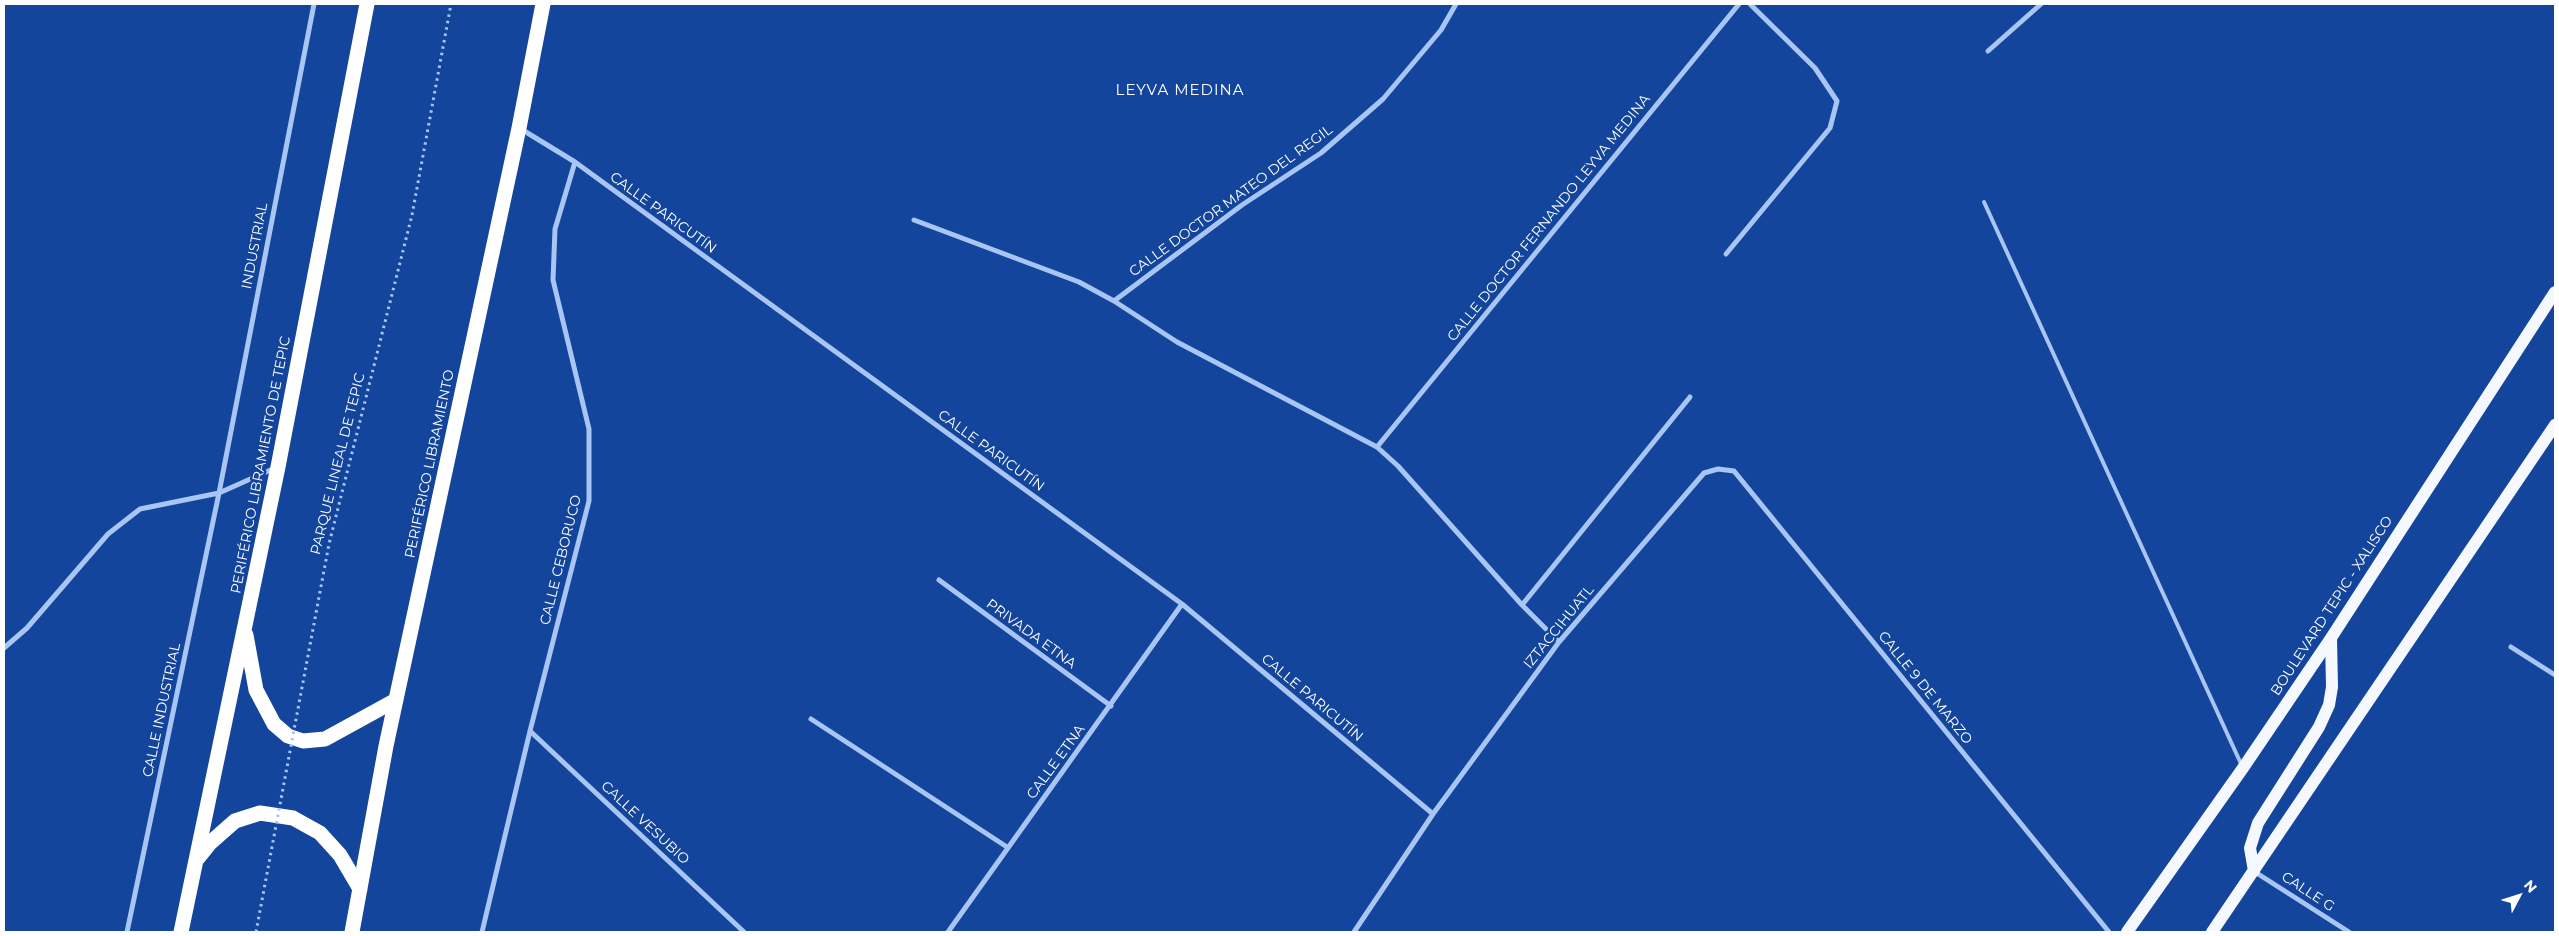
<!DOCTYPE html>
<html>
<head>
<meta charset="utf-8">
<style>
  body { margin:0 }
  #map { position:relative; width:2559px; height:936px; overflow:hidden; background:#13459c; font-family:Montserrat,sans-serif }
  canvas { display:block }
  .frame { position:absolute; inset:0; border:5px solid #fff; pointer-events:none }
  .north { position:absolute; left:2494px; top:871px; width:50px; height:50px; -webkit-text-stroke:4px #13459c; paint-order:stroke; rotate:50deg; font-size:14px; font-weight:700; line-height:20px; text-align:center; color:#fff }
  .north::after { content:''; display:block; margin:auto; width:18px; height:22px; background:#fff; clip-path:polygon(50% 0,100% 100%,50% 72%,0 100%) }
</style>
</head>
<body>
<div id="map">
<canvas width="2559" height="936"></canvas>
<div class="frame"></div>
<div class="north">N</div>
</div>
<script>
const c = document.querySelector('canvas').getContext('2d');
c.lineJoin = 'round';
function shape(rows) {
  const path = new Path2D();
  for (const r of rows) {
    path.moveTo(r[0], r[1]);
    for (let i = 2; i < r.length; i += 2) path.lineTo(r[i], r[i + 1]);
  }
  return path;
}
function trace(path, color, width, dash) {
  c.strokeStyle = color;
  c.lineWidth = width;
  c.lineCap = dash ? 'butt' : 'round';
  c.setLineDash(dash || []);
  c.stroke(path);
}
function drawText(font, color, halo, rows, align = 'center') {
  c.font = font + ' Montserrat,sans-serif';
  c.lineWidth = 5;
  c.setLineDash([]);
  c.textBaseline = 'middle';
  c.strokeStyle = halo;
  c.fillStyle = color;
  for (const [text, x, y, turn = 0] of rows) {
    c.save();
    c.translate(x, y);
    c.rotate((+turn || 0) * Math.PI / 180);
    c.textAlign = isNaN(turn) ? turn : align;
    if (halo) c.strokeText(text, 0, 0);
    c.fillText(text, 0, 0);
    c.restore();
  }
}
trace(shape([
  [412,215,451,4]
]), '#a9c5f4', 3, [2.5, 4]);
trace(shape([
  [1984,202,2242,766]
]), '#a9c5f4', 4);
trace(shape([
  [1988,51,2041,4],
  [521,129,575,162,1182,604,1433,814],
  [914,220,1079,282,1114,301,1177,342,1377,447,1398,466,1522,605,1559,642],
  [1726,254,1830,128,1837,101,1815,68,1750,4],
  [1114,301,1242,205,1321,153,1383,99,1441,30,1456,4],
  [1377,447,1739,4],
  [939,580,1111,706],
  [1522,605,1690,397],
  [2511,647,2555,675],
  [4,648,27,628,108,534,140,509,219,493,275,468],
  [811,719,1007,847],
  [530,731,744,932],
  [2255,872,2349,932],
  [127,932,219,493,314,4],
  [482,932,530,731,589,501,589,429,553,280,555,229,575,162],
  [948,932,1182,604],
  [1354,932,1433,814,1559,642,1704,473,1718,469,1734,471,2109,932]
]), '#a9c5f4', 5);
trace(shape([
  [2254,871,2250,848,2258,823,2319,727,2329,705,2332,687,2331,638],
  [2127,932,2243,768,2331,638,2555,292],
  [2212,932,2555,425]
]), '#f5f8ff', 12);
trace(shape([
  [246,635,256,690,274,724,288,736,303,741,325,739,396,700],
  [198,858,210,843,235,821,260,813,293,818,320,833,340,855,360,889],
  [181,932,278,467,367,4],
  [352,932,386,746,519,128,543,4]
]), '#fff', 15);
trace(shape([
  [256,932,329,544,412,215]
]), '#a9c5f4', 3, [2.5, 4]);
drawText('14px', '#fff', '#13459c', [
  ["CALLE DOCTOR MATEO DEL REGIL",1231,201,-36],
  ["CALLE PARICUTÍN",663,213,36],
  ["CALLE DOCTOR FERNANDO LEYVA MEDINA",1549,218,-51],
  ["INDUSTRIAL",255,246,-79],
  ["CALLE PARICUTÍN",991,451,36],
  ["PARQUE LINEAL DE TEPIC",338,464,-76],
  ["PERIFÉRICO LIBRAMIENTO",430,464,-78],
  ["PERIFÉRICO LIBRAMIENTO DE TEPIC",261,465,-79],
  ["CALLE CEBORUCO",561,560,-76],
  ["BOULEVARD TEPIC - XALISCO",2332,606,-57],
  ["IZTACCIHUATL",1559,627,-51],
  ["PRIVADA ETNA",1031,634,36],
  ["CALLE 9 DE MARZO",1925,688,51],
  ["CALLE PARICUTÍN",1312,698,40],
  ["CALLE INDUSTRIAL",162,710,-78],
  ["CALLE ETNA",1056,762,-54],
  ["CALLE VESUBIO",645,823,43],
  ["CALLE G",2308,892,33]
]);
c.letterSpacing = '1px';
drawText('15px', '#fff', '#13459c', [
  ["LEYVA MEDINA",1180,91]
]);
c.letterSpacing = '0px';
</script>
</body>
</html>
